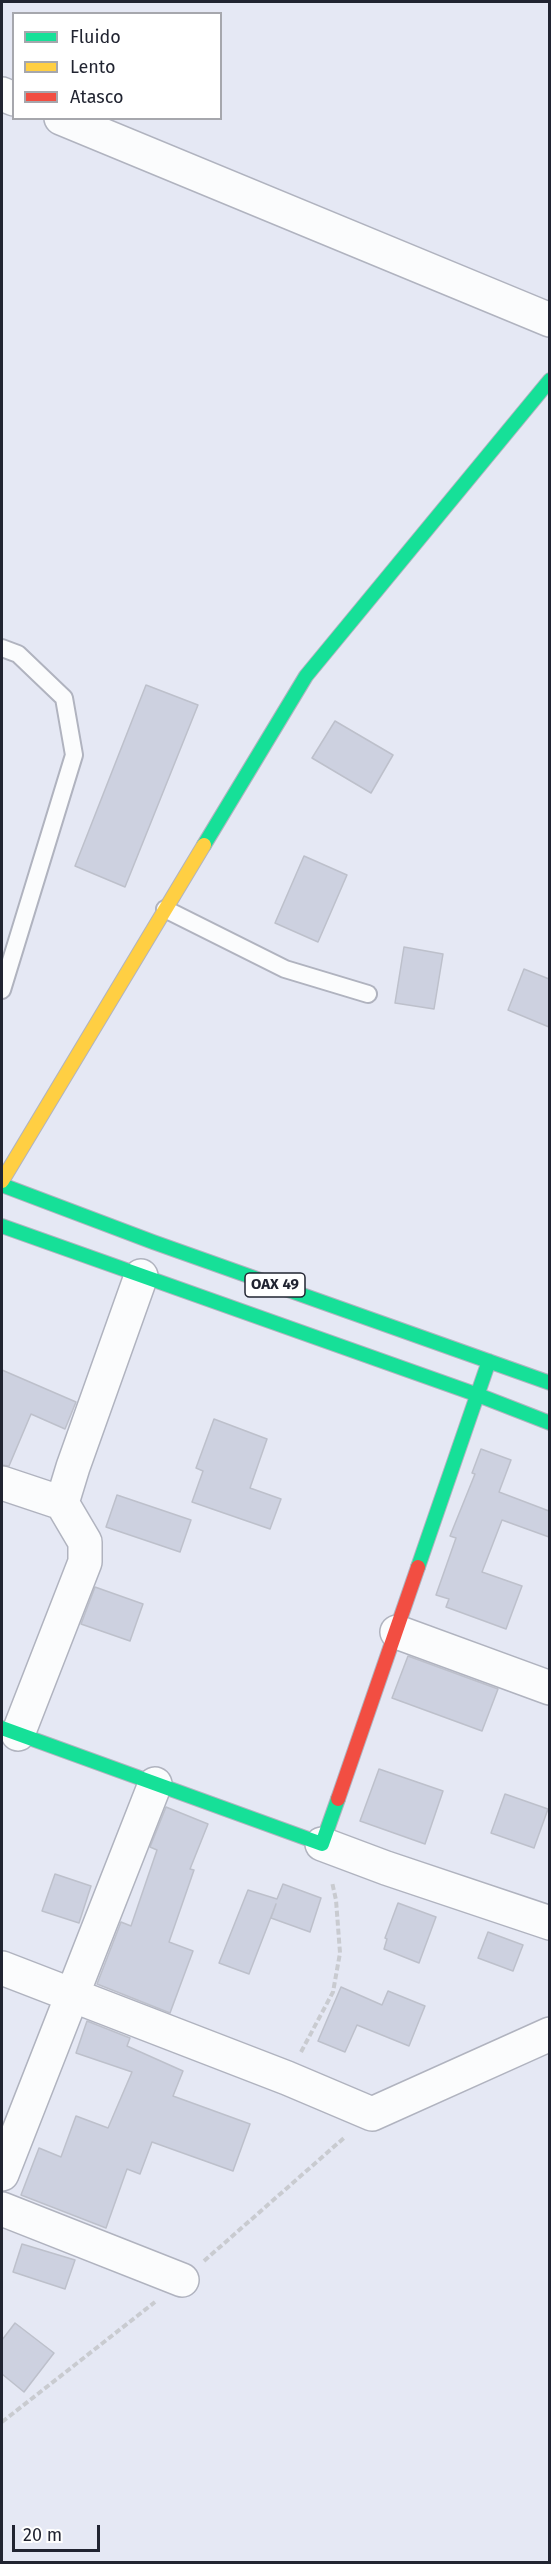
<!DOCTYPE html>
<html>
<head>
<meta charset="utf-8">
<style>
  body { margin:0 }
  #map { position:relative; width:551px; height:2564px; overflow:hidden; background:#e5e8f4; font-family:"Fira Sans",sans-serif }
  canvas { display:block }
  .frame { position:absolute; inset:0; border:3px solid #212431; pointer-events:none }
  .legend { position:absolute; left:12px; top:12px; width:210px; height:108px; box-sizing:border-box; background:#fff; border:2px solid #a6a7ad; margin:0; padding:8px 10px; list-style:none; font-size:18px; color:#212431 }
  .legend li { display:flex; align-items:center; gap:12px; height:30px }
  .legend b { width:30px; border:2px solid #a6a7ad }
  .scale { position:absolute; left:12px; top:2525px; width:88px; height:27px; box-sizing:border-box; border:3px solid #212431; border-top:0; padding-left:8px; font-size:18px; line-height:21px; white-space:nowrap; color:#212431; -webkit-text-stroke:4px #fff; paint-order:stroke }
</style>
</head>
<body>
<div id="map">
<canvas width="551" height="2564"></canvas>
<div class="frame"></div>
<ul class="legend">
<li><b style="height:8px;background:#16e098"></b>Fluido</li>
<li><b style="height:8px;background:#ffcf43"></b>Lento</li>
<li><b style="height:8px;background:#f24e42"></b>Atasco</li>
</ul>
<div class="scale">20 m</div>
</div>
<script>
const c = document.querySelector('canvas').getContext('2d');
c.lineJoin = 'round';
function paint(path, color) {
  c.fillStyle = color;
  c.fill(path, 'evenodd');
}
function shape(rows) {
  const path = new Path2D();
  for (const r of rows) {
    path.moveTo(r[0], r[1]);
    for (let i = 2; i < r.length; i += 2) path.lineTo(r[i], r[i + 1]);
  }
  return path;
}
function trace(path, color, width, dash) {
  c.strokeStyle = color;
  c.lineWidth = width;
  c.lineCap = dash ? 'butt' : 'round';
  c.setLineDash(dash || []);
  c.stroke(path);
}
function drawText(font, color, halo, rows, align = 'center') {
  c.font = font + ' "Fira Sans",sans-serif';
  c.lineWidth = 5;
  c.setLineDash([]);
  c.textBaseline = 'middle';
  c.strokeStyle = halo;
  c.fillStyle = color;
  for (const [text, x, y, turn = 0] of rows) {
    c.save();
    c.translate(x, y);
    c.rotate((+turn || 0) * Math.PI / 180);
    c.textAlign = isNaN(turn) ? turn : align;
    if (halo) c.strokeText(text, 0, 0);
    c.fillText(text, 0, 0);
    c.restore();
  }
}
const building = shape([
  [146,685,198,705,125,887,75,866,146,685],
  [335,721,393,755,371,793,312,758,335,721],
  [304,856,347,875,318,942,275,923,304,856],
  [404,947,443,954,434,1009,395,1003,404,947],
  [524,969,549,979,549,1027,508,1010,524,969],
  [2,1370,76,1402,65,1429,31,1414,9,1466,2,1465,2,1370],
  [214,1419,267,1439,250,1488,281,1499,270,1529,192,1502,203,1471,196,1468,214,1419],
  [481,1449,511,1460,499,1492,549,1511,549,1537,502,1520,482,1572,522,1586,506,1629,446,1607,449,1599,436,1595,456,1538,450,1536,475,1474,472,1473,481,1449],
  [117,1495,191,1520,180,1552,106,1527,117,1495],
  [95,1587,143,1604,130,1641,81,1624,95,1587],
  [408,1656,498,1689,482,1731,392,1698,408,1656],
  [379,1769,443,1791,425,1844,360,1821,379,1769],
  [505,1794,548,1809,534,1848,491,1833,505,1794],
  [166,1807,208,1824,190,1869,194,1870,169,1942,193,1951,170,2013,97,1984,121,1922,131,1926,157,1850,150,1847,166,1807],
  [55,1874,91,1886,79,1923,42,1911,55,1874],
  [283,1884,321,1898,310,1932,271,1918,276,1904,249,1974,219,1963,248,1890,277,1899,283,1884],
  [398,1903,436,1917,419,1963,384,1949,387,1939,385,1938,398,1903],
  [488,1932,523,1945,513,1971,478,1958,488,1932],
  [341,1987,382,2005,388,1991,425,2006,409,2046,357,2025,345,2052,318,2041,341,1987],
  [87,2021,130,2038,127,2046,183,2071,173,2096,250,2124,233,2171,152,2142,140,2174,127,2169,106,2228,21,2195,39,2148,61,2157,76,2116,108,2128,132,2072,76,2053,87,2021],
  [22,2244,75,2260,65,2289,13,2272,22,2244],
  [15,2323,54,2353,24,2392,2,2374,2,2340,15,2323]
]);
paint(building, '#cdd1e0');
trace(building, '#bdc0cb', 1.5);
const lane = shape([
  [2,648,18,654,64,698,74,755,2,990],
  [165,909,285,969,368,994]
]);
const street = shape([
  [2,94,14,99],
  [61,118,550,320],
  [2,1483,62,1503],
  [397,1632,550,1688],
  [18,1734,85,1562,85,1542,62,1503,73,1467,141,1276],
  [322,1844,386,1868,550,1923],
  [2,1968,287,2078,372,2114,550,2034],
  [2,2174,155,1784],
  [2,2209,182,2280]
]);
const fast = shape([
  [204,845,306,676,550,380],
  [2,1185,153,1242,550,1383],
  [2,1226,478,1395,550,1423],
  [418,1567,489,1361],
  [2,1728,322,1844,338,1799]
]);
const slow = shape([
  [2,1181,204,845]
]);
const jam = shape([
  [338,1799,418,1567]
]);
trace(lane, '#b0b3bf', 20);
trace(street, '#b0b3bf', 36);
trace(fast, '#b0b3bf', 16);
trace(slow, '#b0b3bf', 16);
trace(jam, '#b0b3bf', 16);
trace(shape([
  [301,2052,333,1992,340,1953,336,1900,332,1882],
  [204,2261,345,2137],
  [2,2422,155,2302]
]), '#c9cbd0', 4, [6, 3]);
trace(lane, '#fbfcfd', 16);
trace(street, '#fbfcfd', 33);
trace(fast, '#16e098', 14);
trace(slow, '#ffcf43', 14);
trace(jam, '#f24e42', 14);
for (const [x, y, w] of [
  [275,1285,60]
]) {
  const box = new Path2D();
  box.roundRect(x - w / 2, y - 12, w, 24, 4.5);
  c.fillStyle = '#fff';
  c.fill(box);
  trace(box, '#212431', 1.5);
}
drawText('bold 15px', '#212431', null, [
  ["OAX 49",275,1285]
]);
</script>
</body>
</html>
